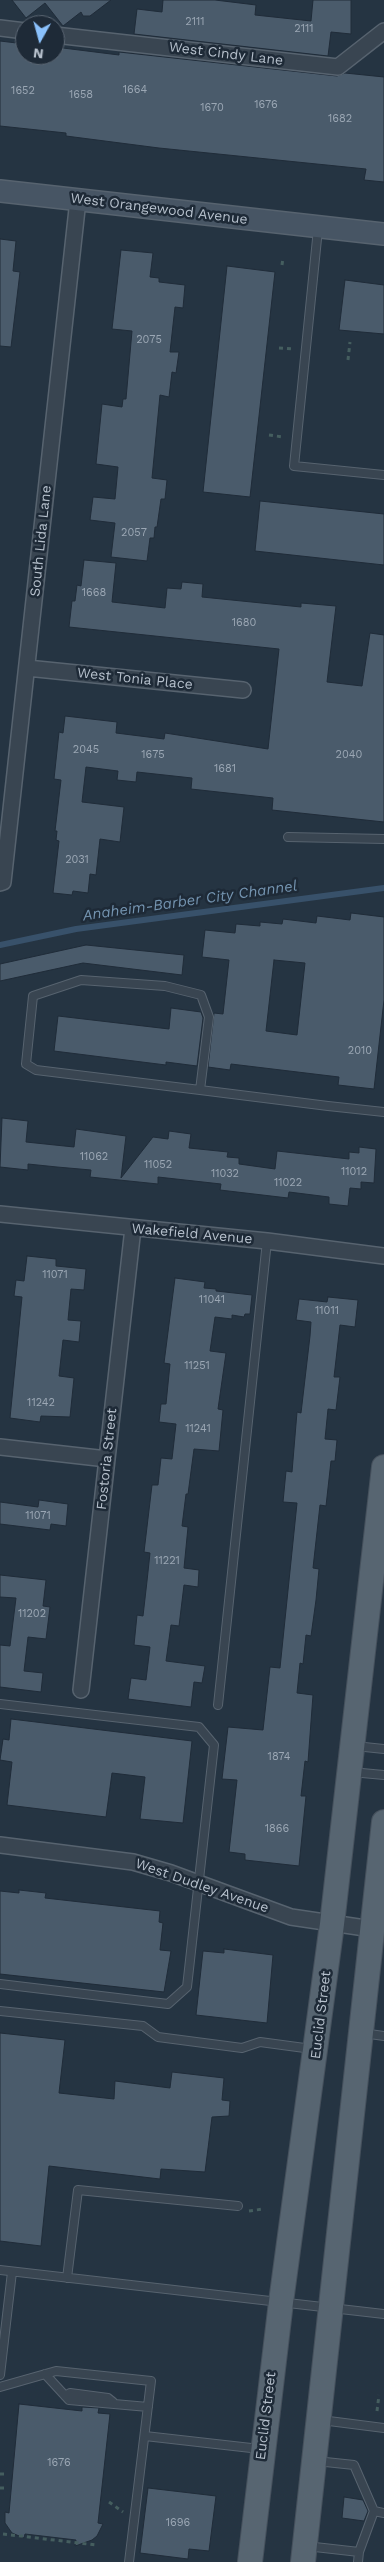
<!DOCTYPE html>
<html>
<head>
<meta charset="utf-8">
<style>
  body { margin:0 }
  #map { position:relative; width:384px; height:2562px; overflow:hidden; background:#253442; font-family:"Work Sans",sans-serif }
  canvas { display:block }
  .north { position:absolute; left:15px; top:15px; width:50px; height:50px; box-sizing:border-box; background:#1e2a37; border:1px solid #5b6673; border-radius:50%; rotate:187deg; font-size:14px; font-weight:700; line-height:20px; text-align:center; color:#b6c0cc }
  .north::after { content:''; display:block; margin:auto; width:18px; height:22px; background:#8ac1fc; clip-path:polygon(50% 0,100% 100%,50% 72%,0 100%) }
</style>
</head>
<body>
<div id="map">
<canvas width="384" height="2562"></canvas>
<div class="north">N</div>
</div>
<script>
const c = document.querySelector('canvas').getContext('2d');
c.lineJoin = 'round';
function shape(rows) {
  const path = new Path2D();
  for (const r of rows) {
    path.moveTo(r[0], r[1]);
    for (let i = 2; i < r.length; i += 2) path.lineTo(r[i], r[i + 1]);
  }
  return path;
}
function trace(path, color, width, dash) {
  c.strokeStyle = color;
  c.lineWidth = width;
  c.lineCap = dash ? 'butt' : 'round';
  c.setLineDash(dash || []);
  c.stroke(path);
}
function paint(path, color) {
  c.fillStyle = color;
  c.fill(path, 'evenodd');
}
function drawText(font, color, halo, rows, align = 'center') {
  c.font = font + ' "Work Sans",sans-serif';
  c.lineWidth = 5;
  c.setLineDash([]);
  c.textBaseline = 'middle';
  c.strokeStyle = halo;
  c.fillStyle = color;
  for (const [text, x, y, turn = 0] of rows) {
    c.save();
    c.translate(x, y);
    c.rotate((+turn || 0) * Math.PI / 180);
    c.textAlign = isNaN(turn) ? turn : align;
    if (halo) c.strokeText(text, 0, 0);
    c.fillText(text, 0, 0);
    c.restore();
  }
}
trace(shape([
  [0,945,76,929,384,888]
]), '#38516a', 6);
const building = shape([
  [12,0,111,0,90,16,83,16,81,12,63,26,45,3,26,18,12,0],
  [163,0,215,0,256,5,255,15,311,21,313,0,351,0,351,34,331,32,328,56,134,34,137,9,162,12,163,0],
  [0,41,25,44,25,55,55,55,55,47,119,55,119,52,337,76,345,73,384,77,384,182,364,180,366,169,159,148,66,136,66,133,0,126,0,41],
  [0,239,16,241,13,271,20,272,11,347,0,346,0,239],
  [121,250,153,253,150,277,159,278,159,282,185,285,183,308,175,307,170,352,179,352,176,373,172,372,169,397,160,395,152,478,167,480,165,499,161,499,157,527,155,527,154,538,150,538,147,561,111,557,115,523,90,520,93,497,115,499,118,467,96,464,102,404,122,407,123,399,126,399,132,331,112,329,121,250],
  [227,266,275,272,250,497,203,492,227,266],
  [345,280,384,285,384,334,339,330,345,280],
  [260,501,384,514,384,565,255,551,260,501],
  [84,560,116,563,112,602,165,608,167,588,181,589,182,582,203,584,202,597,301,607,301,603,336,606,327,682,362,686,370,633,384,635,384,822,272,810,273,798,191,789,192,778,137,772,136,782,117,780,118,771,86,767,82,802,124,807,120,842,100,839,96,875,90,874,88,893,73,891,72,895,53,893,59,841,56,840,57,831,55,831,61,780,54,779,59,732,63,733,65,716,117,722,116,733,164,739,165,733,268,749,279,649,69,627,72,601,75,601,77,585,81,586,84,560],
  [351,913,384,917,384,1000,374,1089,338,1085,339,1077,231,1064,230,1070,208,1067,214,1013,223,1014,229,960,202,957,205,930,235,933,236,924,260,926,260,922,282,924,283,919,316,923,317,916,350,920,351,913],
  [274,960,305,963,297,1035,266,1031,274,960],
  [86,945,184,955,182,975,83,963,0,981,0,964,86,945],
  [171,1008,201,1012,203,1018,197,1066,166,1062,166,1065,54,1051,58,1016,169,1029,171,1008],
  [2,1118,28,1121,26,1142,74,1147,76,1129,126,1136,121,1178,153,1137,168,1139,169,1131,191,1134,189,1148,228,1152,227,1157,239,1158,239,1164,275,1169,277,1151,349,1159,349,1152,359,1153,359,1147,376,1149,374,1183,361,1182,361,1189,350,1188,348,1206,329,1204,329,1197,289,1192,288,1198,220,1190,221,1184,158,1177,158,1184,90,1177,91,1170,57,1167,28,1164,28,1170,0,1167,2,1118],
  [27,1256,56,1259,56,1266,86,1269,84,1290,71,1289,68,1320,81,1321,79,1342,63,1340,59,1376,74,1378,70,1417,41,1416,40,1422,10,1418,22,1297,14,1296,16,1280,24,1281,27,1256],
  [175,1278,205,1282,204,1288,216,1289,216,1291,252,1295,250,1314,245,1314,244,1317,232,1315,232,1319,215,1317,210,1351,226,1353,218,1409,223,1410,219,1451,194,1449,188,1494,186,1494,182,1526,188,1527,184,1568,199,1570,198,1587,184,1585,179,1626,171,1625,166,1661,205,1666,202,1683,194,1682,191,1707,128,1699,131,1678,146,1680,150,1647,134,1645,137,1615,143,1616,147,1581,150,1553,144,1552,152,1485,158,1485,161,1458,172,1459,176,1424,159,1422,161,1404,166,1404,170,1364,164,1363,175,1278],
  [328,1297,358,1300,355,1327,340,1325,334,1377,340,1377,336,1410,328,1409,325,1439,337,1440,335,1461,331,1461,326,1506,320,1505,313,1568,319,1569,316,1600,311,1636,306,1635,303,1664,300,1663,297,1693,313,1695,308,1762,305,1761,301,1796,306,1796,299,1866,245,1860,245,1854,229,1852,237,1780,222,1779,228,1727,263,1730,270,1667,280,1668,297,1503,283,1502,286,1471,292,1472,297,1412,301,1413,310,1336,311,1322,296,1320,299,1299,327,1302,328,1297],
  [39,1500,68,1504,66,1526,51,1524,50,1530,0,1524,0,1502,38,1507,39,1500],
  [0,1575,46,1580,43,1606,50,1607,46,1639,28,1637,24,1671,43,1673,41,1692,0,1687,0,1645,10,1646,16,1598,0,1597,0,1575],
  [11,1719,192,1741,183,1823,140,1819,145,1777,112,1773,106,1817,7,1805,12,1762,0,1760,3,1739,9,1740,11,1719],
  [19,1890,46,1893,45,1898,160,1911,159,1922,163,1923,160,1950,171,1951,164,1992,0,1974,0,1891,19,1893,19,1890],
  [224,1949,273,1955,267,2023,196,2015,203,1951,224,1953,224,1949],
  [0,2033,65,2040,59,2093,114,2099,115,2081,170,2088,172,2072,224,2078,222,2100,230,2101,229,2116,212,2117,205,2172,161,2169,160,2179,49,2166,41,2246,0,2241,0,2033],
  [19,2404,82,2411,82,2407,99,2408,98,2413,110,2414,98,2523,103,2524,97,2536,92,2540,75,2546,76,2540,25,2534,24,2538,12,2533,5,2523,5,2512,9,2513,19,2404],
  [148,2488,216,2496,209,2551,189,2549,188,2559,140,2553,148,2488],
  [344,2497,363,2500,368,2511,364,2521,342,2518,344,2497]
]);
paint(building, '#4a5b6b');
trace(building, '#202c39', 1);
const lane = shape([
  [318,229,294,466,384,475],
  [288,837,384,839],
  [200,1090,209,1017,201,995,165,986,81,980,33,996,26,1064,36,1070,200,1090,328,1106,384,1112],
  [0,1704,199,1727,214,1745,187,1987,168,2004,0,1984],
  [218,1705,267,1241],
  [355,1746,384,1749],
  [351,1772,384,1775],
  [0,2011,143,2026,158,2037,242,2048,260,2042,312,2049],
  [363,2033,384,2036],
  [0,2270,384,2314],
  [67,2278,78,2190,238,2206],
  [45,2374,69,2400,148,2407],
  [0,2375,12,2272],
  [0,2387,56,2371,151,2381,129,2562],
  [65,2396,70,2393,108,2398,113,2402],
  [321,2420,384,2428],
  [145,2436,260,2449],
  [316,2461,354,2465,374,2511,384,2513],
  [306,2546,359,2552,358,2562],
  [359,2552,374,2511]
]);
const street = shape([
  [0,28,25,31],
  [55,35,338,67,384,31],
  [27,668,243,690],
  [0,883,3,882,78,200],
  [0,1214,267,1241,384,1256],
  [0,1447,107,1459],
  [81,1690,133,1228],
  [0,1845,133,1862,171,1873,291,1917,372,1929]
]);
const secondary = shape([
  [0,191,384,234]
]);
const primary = shape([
  [250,2562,281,2302,332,1924,384,1467],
  [303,2562,384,1822]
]);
trace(lane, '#57636f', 10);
trace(street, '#57636f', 18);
trace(secondary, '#57636f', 24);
trace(primary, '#46515d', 26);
trace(shape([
  [282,265,283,258],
  [279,348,293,349],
  [348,360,350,342],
  [269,435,283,437],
  [249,2211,263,2209],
  [377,2411,379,2395],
  [0,2474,5,2474],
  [0,2488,4,2488],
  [109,2502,123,2512],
  [3,2534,96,2545]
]), '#455e5f', 3, [4, 4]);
trace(lane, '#394551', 8);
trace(street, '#394551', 15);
trace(secondary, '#475564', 21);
trace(primary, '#576571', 24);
drawText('11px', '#9ba7b4', null, [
  ["2111",195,22],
  ["2111",304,29],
  ["1664",135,90],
  ["1652",23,91],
  ["1658",81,95],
  ["1676",266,105],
  ["1670",212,108],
  ["1682",340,119],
  ["2075",149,340],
  ["2057",134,533],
  ["1668",94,593],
  ["1680",244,623],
  ["2045",86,750],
  ["1675",153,755],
  ["2040",349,755],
  ["1681",225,769],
  ["2031",77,860],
  ["2010",360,1051],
  ["11062",94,1157],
  ["11052",158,1165],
  ["11012",354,1172],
  ["11032",225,1174],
  ["11022",288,1183],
  ["11071",55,1275],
  ["11041",212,1300],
  ["11011",327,1311],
  ["11251",197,1366],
  ["11242",41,1403],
  ["11241",198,1429],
  ["11071",38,1516],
  ["11221",167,1561],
  ["11202",32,1614],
  ["1874",279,1757],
  ["1866",277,1829],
  ["1676",59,2463],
  ["1696",178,2523]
]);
drawText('14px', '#b6c0cc', '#1e2a37', [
  ["West Cindy Lane",226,54,7],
  ["West Orangewood Avenue",159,209,7],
  ["South Lida Lane",41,541,-84],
  ["West Tonia Place",135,679,6],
  ["Wakefield Avenue",192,1234,5],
  ["Fostoria Street",107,1459,-84],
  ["West Dudley Avenue",202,1886,19],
  ["Euclid Street",321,2015,-83],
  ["Euclid Street",266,2416,-83]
]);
drawText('italic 15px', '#7494b0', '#1e2a37', [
  ["Anaheim-Barber City Channel",190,901,-8]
]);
</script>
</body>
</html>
